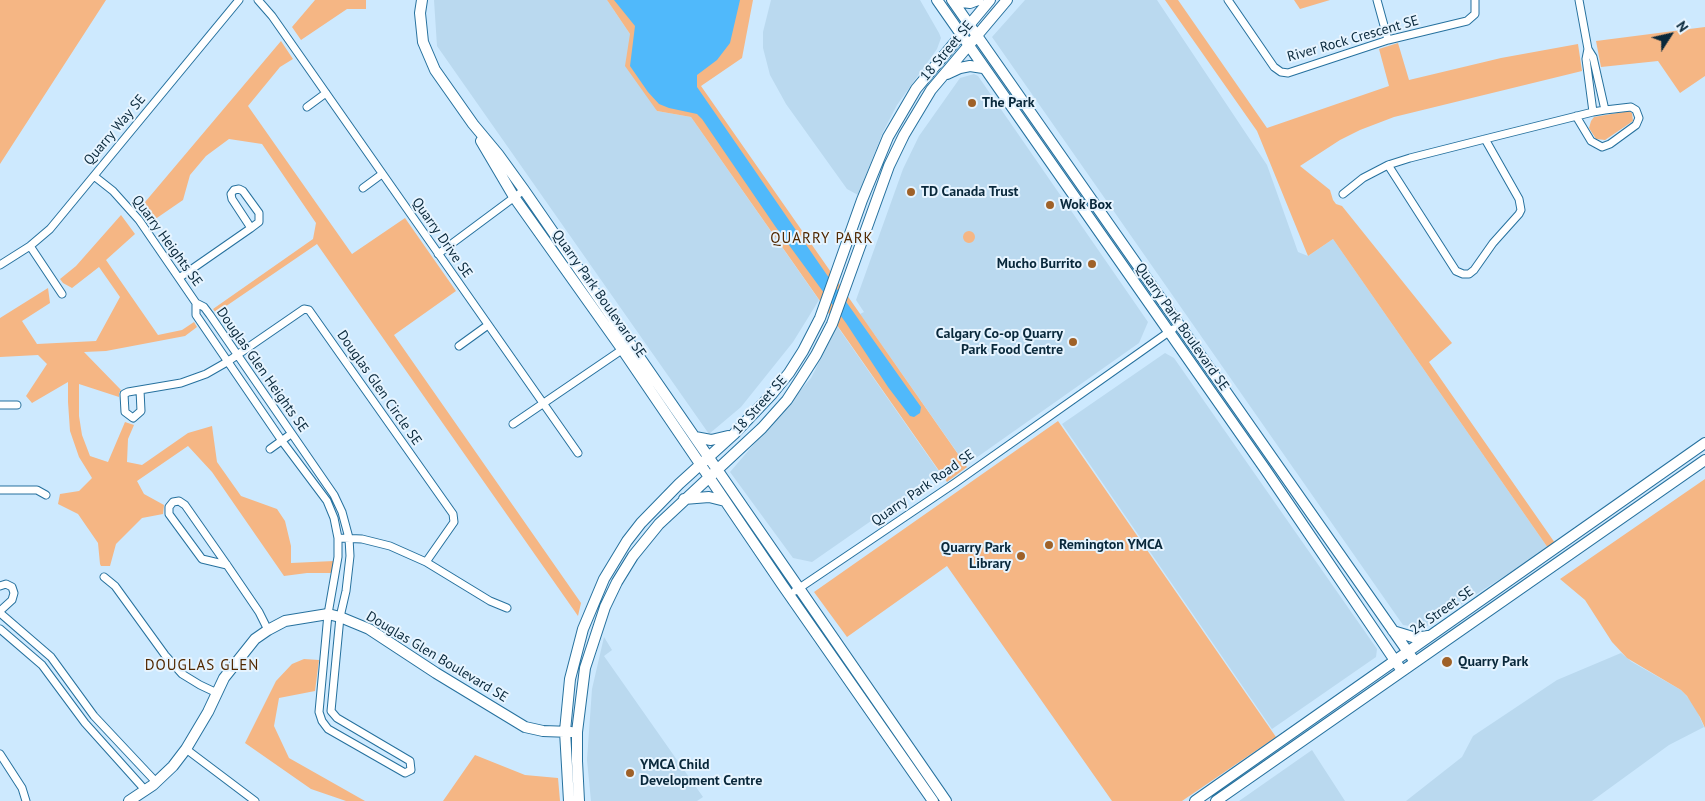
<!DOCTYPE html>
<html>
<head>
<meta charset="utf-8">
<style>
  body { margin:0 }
  #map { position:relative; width:1705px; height:801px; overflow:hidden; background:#cde9fe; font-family:"PT Sans",sans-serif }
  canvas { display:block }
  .north { position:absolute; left:1645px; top:10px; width:50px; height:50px; -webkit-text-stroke:4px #e6f4ff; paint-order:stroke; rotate:55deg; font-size:14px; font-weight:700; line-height:20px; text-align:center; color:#09283b }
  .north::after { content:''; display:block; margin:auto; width:18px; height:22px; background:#09283b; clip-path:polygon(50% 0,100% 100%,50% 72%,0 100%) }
</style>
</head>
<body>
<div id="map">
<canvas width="1705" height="801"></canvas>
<div class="north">N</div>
</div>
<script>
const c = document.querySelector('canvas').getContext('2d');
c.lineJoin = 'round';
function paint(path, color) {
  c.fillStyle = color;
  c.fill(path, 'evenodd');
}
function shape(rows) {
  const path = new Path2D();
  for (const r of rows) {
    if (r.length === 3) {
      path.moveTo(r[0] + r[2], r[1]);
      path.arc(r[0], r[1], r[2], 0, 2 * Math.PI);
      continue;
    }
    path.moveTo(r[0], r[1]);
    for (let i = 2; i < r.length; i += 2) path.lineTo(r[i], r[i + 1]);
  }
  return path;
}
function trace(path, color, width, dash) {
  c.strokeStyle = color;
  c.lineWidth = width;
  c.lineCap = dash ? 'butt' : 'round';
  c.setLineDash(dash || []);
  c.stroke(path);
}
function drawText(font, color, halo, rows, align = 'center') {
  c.font = font + ' "PT Sans",sans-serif';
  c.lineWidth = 4;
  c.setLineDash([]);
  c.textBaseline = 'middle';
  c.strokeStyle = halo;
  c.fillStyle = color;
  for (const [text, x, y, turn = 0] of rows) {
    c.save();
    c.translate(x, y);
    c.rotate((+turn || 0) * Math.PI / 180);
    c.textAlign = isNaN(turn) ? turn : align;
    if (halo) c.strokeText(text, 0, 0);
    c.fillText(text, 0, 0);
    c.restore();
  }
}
paint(shape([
  [434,0,607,0,630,34,657,111,691,117,819,300,793,342,741,407,709,434,437,46],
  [771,0,920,0,939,33,941,38,937,49,897,105,883,132,858,195,847,189,786,104,770,75,763,48,763,32],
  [1025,0,1157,0,1267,165,1298,252,1308,256,1333,239,1548,548,1424,628,1403,625,992,37],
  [974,74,978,76,1148,322,1139,343,966,465,860,314,864,312,856,300,903,169,919,136,960,78],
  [837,326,940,473,812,562,793,558,730,472,811,378],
  [1165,353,1174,358,1377,649,1376,657,1272,729,1062,424],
  [604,637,612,650,604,656,703,797,697,801,591,801,587,760,592,689],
  [1621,653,1632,662,1681,690,1694,704,1704,727,1669,745,1592,801,1406,801,1462,757,1473,736,1557,680],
  [1312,750,1345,801,1239,801]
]), '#bad9ef');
paint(shape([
  [0,0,106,0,0,164],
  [315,0,366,0,366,9,347,9,301,40,292,27],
  [607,0,753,0,742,58,701,86,967,467,947,482,691,117,657,111,625,66,630,34],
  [1165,0,1178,0,1267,128,1389,86,1379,49,1398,43,1409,80,1501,58,1578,44,1582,71,1394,117,1360,130,1340,140,1300,166,1330,190,1333,200,1336,204,1342,206,1452,343,1429,362,1555,543,1548,548,1333,239,1308,256,1257,131],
  [1294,0,1330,0,1300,9],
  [1705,27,1705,76,1680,93,1658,61,1601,67,1596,41],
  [281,41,293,59,280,67,248,106,352,254,405,218,456,291,394,335,581,603,578,616,317,244,216,313,213,309,313,239,316,223,262,144,229,139,206,156,190,175,183,200,151,222,140,208],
  [1629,111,1632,113,1633,121,1605,140,1596,139,1589,128,1591,121,1594,117],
  [121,215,135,234,106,260,158,335,182,330,194,322,197,327,185,336,106,351,84,352,121,390,119,393,119,397,79,384,79,416,82,435,90,456,108,462,125,422,134,425,128,439,127,462,142,465,188,433,212,426,217,462,241,496,277,509,285,521,291,546,291,563,334,561,332,573,307,573,284,576,212,472,188,446,137,481,144,494,164,505,163,514,142,518,116,544,110,566,101,566,100,564,98,543,78,514,58,504,60,494,79,491,92,478,79,457,70,431,68,402,68,382,32,403,26,396,47,364,38,355,0,357,0,318,48,288,50,303,22,321,37,344,96,341,120,297,99,267,72,288,63,283,60,279,76,266],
  [969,237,6],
  [1058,421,1276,737,1182,801,1112,801,947,566,847,637,814,592],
  [1705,479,1705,728,1700,717,1687,696,1681,690,1627,658,1612,642,1585,600,1560,579],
  [304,659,319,660,315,691,279,698,274,726,289,758,365,801,346,801,311,789,245,743,276,681,292,664],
  [475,755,525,775,558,778,560,801,443,801]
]), '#f5b684');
paint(shape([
  [614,0,740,0,730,43,717,60,697,75,697,87,827,275,921,407,920,413,914,417,910,416,888,387,846,323,775,226,702,119,697,114,669,108,659,104,648,92,630,66,635,26]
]), '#50b9fb');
const street = shape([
  [258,0,272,16,578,453],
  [1228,0,1274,67,1281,72,1288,73,1388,40,1467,21,1475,14,1475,0],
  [1377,0,1388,40],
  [1579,0,1588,49,1586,59,1593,112],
  [1588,49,1593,57,1605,110],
  [307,107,326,93],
  [1485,139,1519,199,1521,210,1519,214,1493,243,1474,270,1469,274,1463,274,1456,271,1388,165,1410,158,1485,139,1593,112,1605,110,1631,107,1636,110,1639,118,1636,125,1610,144,1602,147,1591,141,1576,116],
  [94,176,113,191,139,220,196,303],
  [363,188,382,174],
  [1343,194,1363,178,1388,165],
  [30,246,62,294],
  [438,254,524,190],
  [0,265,30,246,50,229,239,0],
  [179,278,251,228,259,222,259,213,243,191,239,189,234,190,231,194,232,199,251,228],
  [196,303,204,307,210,315,334,495,342,512,349,538,350,556,346,591,340,617,331,711,337,718,410,761,411,770,405,773,328,729,322,721,319,712,328,614,338,557,338,538,334,518,327,501,282,441,196,315,196,303],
  [459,346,488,325],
  [140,390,141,411,133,418,125,412,124,394,128,392,181,383,206,374,227,362,304,309,309,310,453,514,454,522,426,562],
  [0,405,17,405],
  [513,424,626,347],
  [270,449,291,434],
  [0,490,37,490,46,495],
  [338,538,362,539,390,546,426,562,490,601,507,608],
  [227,565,202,559,169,514,169,507,173,502,179,501,185,505,227,565,259,612,268,630],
  [104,577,115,586,165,655,182,674,200,685,217,693],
  [0,586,6,584,12,587,14,593,12,600,0,611],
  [795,591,955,483,1173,329],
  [0,613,51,657,94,716,156,782],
  [0,629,42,665,85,723,146,791],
  [186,749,255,801],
  [0,754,22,788,26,801]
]);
const secondary = shape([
  [422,0,420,13,423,42,435,70,473,124,498,154,524,190,946,801],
  [937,0,1265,469,1402,671],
  [952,0,1415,662],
  [953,1,970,3,978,0],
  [947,74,960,68,970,66,983,68],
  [481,141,514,197,622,349,783,586,933,801],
  [695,437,711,440,728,436],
  [684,499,709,497,725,501],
  [1393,631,1416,638,1428,636],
  [129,801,153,785,173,766,186,749,208,712,224,678,255,639,268,630,285,621,328,614,340,617,369,629,436,673,525,727,543,731,571,732],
  [569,801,565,731,570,679,583,629,604,579,627,541,641,523,679,484,734,434,772,394,789,373,803,351,820,318,862,200,888,137,916,89,990,0],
  [579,801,577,761,577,732,585,668,605,607,617,582,633,556,659,524,762,428,787,400,802,377,816,355,832,324,889,166,904,135,931,90,1007,0],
  [1195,801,1705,443],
  [1216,801,1705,460]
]);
trace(street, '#26719e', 9);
trace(secondary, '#26719e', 12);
trace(street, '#fff', 7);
trace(secondary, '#fff', 10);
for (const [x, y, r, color] of [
  [972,103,5,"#9f6128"],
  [911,192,5,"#9f6128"],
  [1050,205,5,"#9f6128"],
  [1092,264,5,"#9f6128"],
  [1073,342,5,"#9f6128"],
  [1049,545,5,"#9f6128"],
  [1021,556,5,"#9f6128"],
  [1447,662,6,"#9f6128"],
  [630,773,5,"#9f6128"]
]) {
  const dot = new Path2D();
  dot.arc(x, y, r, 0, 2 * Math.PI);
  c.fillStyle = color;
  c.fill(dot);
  trace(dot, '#e6f4ff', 2);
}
drawText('14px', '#09283b', '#e6f4ff', [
  ["River Rock Crescent SE",1353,39,-16],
  ["18 Street SE",947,51,-50],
  ["Quarry Way SE",115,130,-50],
  ["Quarry Drive SE",442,238,55],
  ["Quarry Heights SE",167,241,54],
  ["Quarry Park Boulevard SE",599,294,55],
  ["Quarry Park Boulevard SE",1182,327,55],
  ["Douglas Glen Heights SE",262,370,55],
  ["Douglas Glen Circle SE",379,388,55],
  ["18 Street SE",760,405,-48],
  ["Quarry Park Road SE",923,488,-35],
  ["24 Street SE",1442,611,-35],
  ["Douglas Glen Boulevard SE",437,657,31]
]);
drawText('bold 14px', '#09283b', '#e6f4ff', [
  ["The Park",982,103],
  ["TD Canada Trust",921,192],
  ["Wok Box",1060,205],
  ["Mucho Burrito",1082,264,"right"],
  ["Calgary Co-op Quarry",1063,334,"right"],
  ["Park Food Centre",1063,350,"right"],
  ["Remington YMCA",1059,545],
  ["Quarry Park",1011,548,"right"],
  ["Library",1011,564,"right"],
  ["Quarry Park",1458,662],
  ["YMCA Child",640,765],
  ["Development Centre",640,781]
], 'left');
c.letterSpacing = '1px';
drawText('15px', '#512800', '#e6f4ff', [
  ["QUARRY PARK",822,239],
  ["DOUGLAS GLEN",202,666]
]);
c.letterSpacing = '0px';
</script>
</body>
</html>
